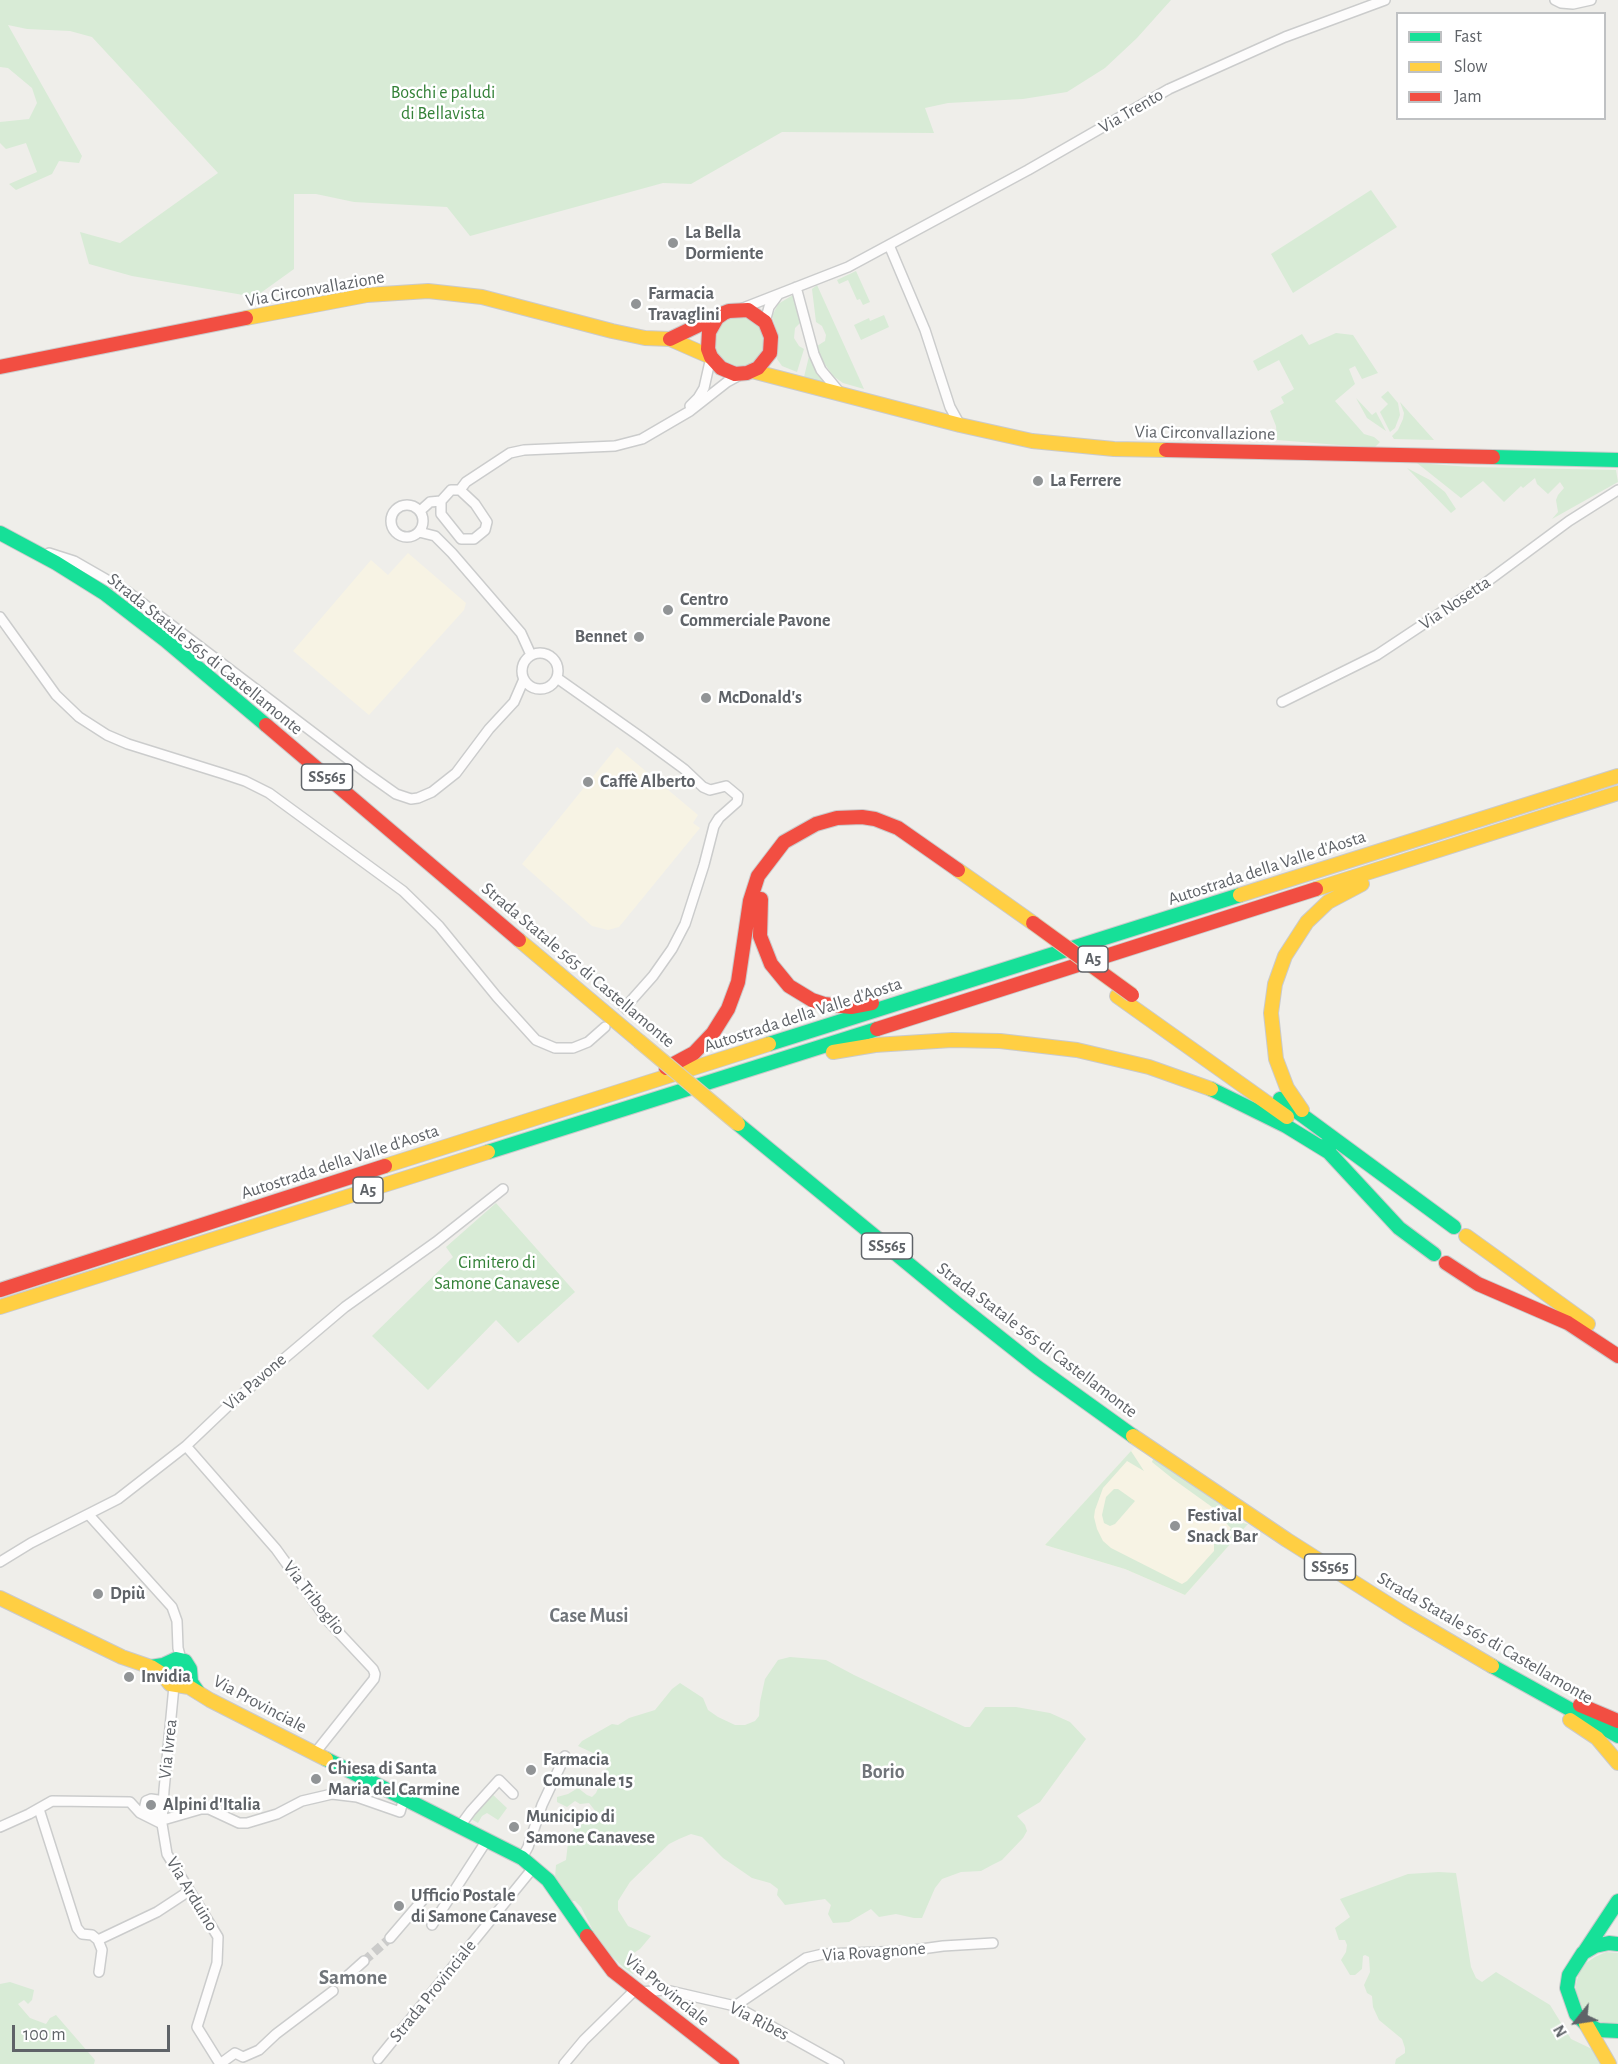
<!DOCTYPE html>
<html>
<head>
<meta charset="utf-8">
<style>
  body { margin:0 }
  #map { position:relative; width:1618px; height:2064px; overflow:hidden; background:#efeeea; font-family:"Alegreya Sans",sans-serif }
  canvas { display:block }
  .legend { position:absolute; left:1396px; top:12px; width:210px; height:108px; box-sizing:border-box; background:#fff; border:2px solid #bfc1c3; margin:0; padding:8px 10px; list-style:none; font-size:18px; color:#5f6368 }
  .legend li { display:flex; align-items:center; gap:12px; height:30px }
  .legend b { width:30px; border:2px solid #bfc1c3 }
  .north { position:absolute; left:1546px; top:1992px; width:60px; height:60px; -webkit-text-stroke:4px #fff; paint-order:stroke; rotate:240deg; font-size:16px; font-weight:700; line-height:24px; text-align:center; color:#5f6368 }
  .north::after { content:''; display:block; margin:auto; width:21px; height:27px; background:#5f6368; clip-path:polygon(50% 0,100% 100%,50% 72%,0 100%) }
  .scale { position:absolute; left:12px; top:2025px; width:158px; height:27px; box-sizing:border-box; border:3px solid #5f6368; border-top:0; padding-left:8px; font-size:18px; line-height:21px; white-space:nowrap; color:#5f6368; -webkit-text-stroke:4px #fff; paint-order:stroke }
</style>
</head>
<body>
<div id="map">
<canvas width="1618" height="2064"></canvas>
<ul class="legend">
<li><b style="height:8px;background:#16e098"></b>Fast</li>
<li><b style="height:8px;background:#ffcf43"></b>Slow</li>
<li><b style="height:8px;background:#f24e42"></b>Jam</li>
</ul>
<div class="north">N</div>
<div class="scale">100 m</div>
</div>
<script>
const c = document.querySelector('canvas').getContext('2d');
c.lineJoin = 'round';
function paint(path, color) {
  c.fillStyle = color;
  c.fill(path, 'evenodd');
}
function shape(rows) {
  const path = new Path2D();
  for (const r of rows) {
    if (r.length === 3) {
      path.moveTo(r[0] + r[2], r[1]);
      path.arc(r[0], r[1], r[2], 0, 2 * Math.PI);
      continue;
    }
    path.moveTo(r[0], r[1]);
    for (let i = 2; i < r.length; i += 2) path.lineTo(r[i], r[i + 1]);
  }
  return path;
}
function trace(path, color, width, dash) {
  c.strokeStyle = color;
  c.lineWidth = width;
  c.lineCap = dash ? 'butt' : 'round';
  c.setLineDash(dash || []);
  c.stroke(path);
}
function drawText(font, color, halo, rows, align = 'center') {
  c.font = font + ' "Alegreya Sans",sans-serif';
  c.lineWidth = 5;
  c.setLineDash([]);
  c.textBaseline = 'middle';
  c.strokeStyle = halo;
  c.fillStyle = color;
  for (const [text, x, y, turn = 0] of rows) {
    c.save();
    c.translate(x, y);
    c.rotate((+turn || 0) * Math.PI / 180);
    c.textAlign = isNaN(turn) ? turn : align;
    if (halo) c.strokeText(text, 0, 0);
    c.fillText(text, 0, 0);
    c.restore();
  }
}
paint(shape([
  [408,553,466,603,464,610,369,715,293,651,371,560,388,575],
  [617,747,698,815,693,823,700,828,619,927,608,930,592,926,522,864],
  [1136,1446,1248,1524,1185,1595,1125,1569,1045,1545]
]), '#f7f3e4');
paint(shape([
  [0,0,1171,0,1137,38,1105,68,1067,92,1023,99,948,103,925,108,934,133,782,132,691,184,663,183,470,236,447,207,354,202,316,194,294,194,294,269,255,297,132,276,89,264,80,232,120,243,218,173,92,37,70,31,27,29,8,25,82,156,79,163,59,161,52,174,16,190,9,184,37,172,26,143,6,149,0,143,0,122,29,119,37,103,32,88,8,68,0,67],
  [1371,190,1397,227,1293,293,1271,254],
  [856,271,870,302,863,305,860,299,857,300,848,280,839,284,837,280],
  [817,285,864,389,843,383,833,376,820,357,817,346,825,341,826,335,822,326,816,322,812,289],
  [793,295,801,322,795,328,794,338,799,346,804,349,797,372,782,366,777,359,779,337,772,316,778,304],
  [884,315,889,327,861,340,854,325,869,318,870,321],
  [740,342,26],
  [1336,333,1353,335,1378,373,1362,379,1355,366,1349,369,1355,384,1335,401,1364,434,1374,437,1380,442,1375,447,1376,448,1277,440,1276,426,1270,411,1284,403,1281,397,1294,389,1279,360,1258,371,1253,361,1302,334,1309,345],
  [810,352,817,372,825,384,804,377],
  [1388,391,1398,403,1400,415,1395,428,1390,432,1380,412,1388,404,1381,397],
  [1356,398,1372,415,1376,412,1386,431,1367,418],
  [1400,402,1434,440,1394,439,1392,436,1398,430,1403,419,1404,413],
  [1417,463,1470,467,1616,470,1618,482,1552,519,1558,512,1556,500,1558,495,1564,488,1560,482,1548,494,1537,484,1535,478,1523,488,1521,486,1504,502,1483,481,1461,498],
  [1407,468,1430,480,1445,492,1456,509,1451,513],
  [496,1203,575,1292,518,1343,496,1320,428,1390,372,1336,453,1257,446,1247],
  [1131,1451,1144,1471,1127,1461,1103,1488,1095,1510,1094,1517,1097,1529,1103,1541,1111,1548,1182,1584,1187,1581,1214,1551,1214,1540,1217,1539,1221,1542,1231,1528,1225,1522,1232,1521,1248,1524,1185,1595,1125,1569,1045,1545],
  [1153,1459,1156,1460,1231,1512,1219,1512,1173,1479,1152,1462],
  [1114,1489,1118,1489,1135,1501,1115,1524,1110,1526,1104,1523,1102,1515,1106,1497],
  [790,1657,826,1660,854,1675,965,1727,970,1727,985,1707,1016,1707,1050,1713,1070,1722,1086,1739,1040,1802,1017,1816,1025,1825,1027,1831,1023,1838,1002,1860,992,1865,981,1871,961,1872,942,1879,935,1888,922,1918,914,1918,896,1914,879,1917,871,1909,849,1922,833,1923,828,1914,831,1905,825,1899,785,1905,777,1895,778,1889,770,1883,752,1878,723,1858,702,1837,691,1834,679,1839,669,1844,630,1882,618,1901,618,1910,628,1926,651,1936,640,1949,629,1956,637,1968,633,1974,624,1968,601,1946,581,1907,575,1901,571,1901,555,1878,556,1865,566,1860,568,1843,574,1828,592,1819,597,1813,589,1803,580,1804,575,1801,567,1807,557,1802,557,1797,568,1794,578,1788,587,1795,592,1797,596,1793,609,1763,606,1759,578,1746,582,1741,612,1724,618,1725,629,1718,655,1710,672,1689,680,1683,703,1698,708,1710,718,1717,735,1725,745,1725,755,1721,759,1716,760,1702,765,1679,778,1660],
  [491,1793,507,1808,499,1819,498,1820,487,1813,482,1816,478,1823,469,1818],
  [1439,1872,1456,1873,1471,1967,1476,1978,1482,1982,1496,1972,1550,2005,1571,2039,1592,2049,1601,2064,1395,2064,1396,2059,1405,2053,1405,2048,1402,2039,1379,2020,1373,2007,1372,1996,1367,1993,1364,1985,1370,1972,1369,1957,1365,1955,1363,1956,1362,1969,1355,1975,1350,1975,1341,1960,1346,1952,1347,1945,1345,1940,1339,1940,1335,1928,1350,1917,1340,1899,1408,1874],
  [1606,1952,1618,1953,1618,2024,1608,2024,1597,2021,1587,2015,1580,2006,1576,1995,1576,1984,1579,1973,1586,1963,1595,1957],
  [10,1982,34,1990,32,2000,28,2004,24,2000,18,2004,30,2018,46,2024,50,2018,56,2015,95,2060,94,2064,0,2064,0,1984]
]), '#d8ebd6');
trace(shape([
  [611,1021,629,1003],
  [364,1961,390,1938]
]), '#cbcbca', 9, [9, 4.5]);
const street = shape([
  [1555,0,1561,3,1573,4,1591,0],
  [889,245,925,330,950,407,960,425],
  [796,287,814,354,821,370,841,394],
  [743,308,848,267,1028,170,1169,89,1285,37,1385,0],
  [765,322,769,307,778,295],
  [690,406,698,398,704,388,711,357],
  [451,490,460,490,475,504,487,522,485,530,474,539,461,539,441,514,441,501,451,490],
  [460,490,466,482,510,453,524,450,615,446,642,439,690,411,727,382,740,375],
  [407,521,16],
  [420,511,430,502,441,501],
  [419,532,435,536,452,553,521,633,531,655],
  [49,553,74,561,128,592,365,772,396,794,411,799,418,798,432,792,456,773,489,729,514,702,524,679],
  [0,617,56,695,79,717,107,735,128,744,224,774,245,781,269,793,403,891,439,926,497,997,536,1040,555,1048,573,1048,588,1042,605,1027],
  [540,671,18],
  [557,678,642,738,684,769,703,787,710,790,726,786,738,796,737,802,719,818,714,826,704,865,685,924,672,949,653,976,629,1003],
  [1282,702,1377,655,1484,584,1569,521,1618,490],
  [186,1446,276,1549,328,1621,373,1669,375,1674,374,1679,315,1753],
  [89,1515,172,1607,177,1621,178,1648,181,1659],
  [0,1562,31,1543,118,1499,186,1446,227,1407,345,1307,436,1242,503,1189],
  [151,1799,158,1800,156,1813,152,1816,147,1815,144,1810,146,1801,151,1799],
  [39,1809,77,1928,82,1934,92,1935,98,1940,102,1950,99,1972],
  [163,1820,201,1809,209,1809,239,1823,247,1823,277,1814,302,1801,332,1794,357,1797,400,1812,404,1798],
  [162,1824,167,1854,218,1937,217,1963,197,2027,220,2064,235,2053,243,2057,259,2050,276,2034,333,1991],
  [460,1826,471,1811,499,1780,513,1794],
  [0,1827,29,1814,52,1801,130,1802,140,1813,162,1824,164,1790,174,1686],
  [522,1858,528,1847,542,1805,565,1756],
  [432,1925,487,1840],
  [390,1938,426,1896,432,1894,443,1898,453,1893],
  [98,1940,157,1912,189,1891],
  [344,1979,364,1961],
  [639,1992,666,1990,735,2006,839,2064],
  [735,2006,806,1958,823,1954,907,1951,943,1946,993,1943],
  [378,2059,533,1868],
  [564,2064,584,2040,636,1989]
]);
const fast = shape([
  [1493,457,1618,460],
  [0,533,56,563,104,593,165,640,266,725],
  [769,1044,1240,895],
  [1211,1089,1286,1126,1330,1153],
  [1280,1099,1454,1227],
  [738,1124,956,1303,1037,1367,1133,1436],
  [1323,1146,1399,1228,1434,1254],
  [488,1152,877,1029],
  [1492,1666,1618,1736],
  [151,1667,163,1665,176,1659,185,1661,190,1669,191,1682,198,1692],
  [326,1759,522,1858,548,1880,587,1936],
  [1618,1944,1609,1943,1595,1946,1583,1953,1569,1975,1567,1988,1576,2014,1586,2024,1598,2030,1618,2031],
  [1585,1951,1618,1901]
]);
const slow = shape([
  [246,318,367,295,428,291,482,297,612,331,645,338,670,339,711,357],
  [752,371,960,425,1032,441,1114,449,1166,450],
  [958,870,1033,923],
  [1316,889,1618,793],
  [1240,895,1618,776],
  [519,940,639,1041],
  [1117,996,1287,1117],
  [833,1052,875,1045,952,1040,1000,1041,1077,1050,1149,1067,1211,1089],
  [1302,1110,1287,1088,1276,1059,1271,1013,1275,984,1285,956,1307,922,1328,902,1362,884],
  [385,1166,769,1044],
  [1466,1236,1588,1324],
  [0,1307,488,1152],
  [1133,1436,1287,1540,1407,1616,1492,1666],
  [0,1598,122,1657,151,1667,162,1674,170,1684,189,1687,210,1700,326,1759],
  [1570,1720,1597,1738,1618,1763],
  [1586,2024,1609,2064]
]);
const jam = shape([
  [670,339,724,313,729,311,748,310,765,322,771,337,770,353,758,368,747,373,735,374,721,368,711,357,708,349,709,332,717,318,724,313],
  [0,367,246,318],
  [1166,450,1493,457],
  [266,725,519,940],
  [761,899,760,936,771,964,789,986,812,1000,824,1004,851,1007,872,1003],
  [877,1029,1316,889],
  [666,1068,694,1053,713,1033,728,1009,738,982,750,901,758,876,784,842,816,824,837,818,862,817,875,819,898,828,958,870],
  [1446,1263,1478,1284,1568,1323,1618,1356],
  [0,1290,385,1166],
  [1580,1705,1618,1721],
  [587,1936,613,1971,732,2064]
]);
trace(street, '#cbcccc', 12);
trace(fast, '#cacacb', 16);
trace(slow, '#cacacb', 16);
trace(jam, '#cacacb', 16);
trace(street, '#fdfcfc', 9);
trace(fast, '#16e098', 14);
trace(slow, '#ffcf43', 14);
trace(jam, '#f24e42', 14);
const slowBridge = shape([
  [639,1041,738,1124]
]);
const jamBridge = shape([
  [1033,923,1132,995]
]);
trace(slowBridge, '#d7ceb8', 16, []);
trace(jamBridge, '#d7ceb8', 16, []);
trace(slowBridge, '#ffcf43', 14);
trace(jamBridge, '#f24e42', 14);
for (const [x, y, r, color] of [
  [673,243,6,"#919496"],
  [636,304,6,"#919496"],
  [1038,481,6,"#919496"],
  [668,610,6,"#919496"],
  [639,637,6,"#919496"],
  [706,698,6,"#919496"],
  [588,782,6,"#919496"],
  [1175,1526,6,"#919496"],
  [98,1594,6,"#919496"],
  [129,1677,6,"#919496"],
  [531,1770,6,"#919496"],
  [316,1779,6,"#919496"],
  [151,1805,6,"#919496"],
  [514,1827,6,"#919496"],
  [399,1906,6,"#919496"]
]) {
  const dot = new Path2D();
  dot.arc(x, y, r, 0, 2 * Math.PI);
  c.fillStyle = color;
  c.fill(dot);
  trace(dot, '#fff', 2);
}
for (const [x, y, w] of [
  [327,777,51],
  [1093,959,30],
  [368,1190,30],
  [887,1246,51],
  [1330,1567,51]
]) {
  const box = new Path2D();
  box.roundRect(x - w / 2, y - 13, w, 26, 4.5);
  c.fillStyle = '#fff';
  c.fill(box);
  trace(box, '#5f6368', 1.5);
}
drawText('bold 16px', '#5f6368', null, [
  ["SS565",327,777],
  ["A5",1093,959],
  ["A5",368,1190],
  ["SS565",887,1246],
  ["SS565",1330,1567]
]);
drawText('18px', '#348238', '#fff', [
  ["Boschi e paludi",443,93],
  ["di Bellavista",443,114],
  ["Cimitero di",497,1263],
  ["Samone Canavese",497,1284]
]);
drawText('18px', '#5f6368', '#fff', [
  ["Via Trento",1131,111,-30],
  ["Via Circonvallazione",315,289,-10],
  ["Via Circonvallazione",1205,433,1],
  ["Via Nosetta",1455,603,-34],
  ["Strada Statale 565 di Castellamonte",205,654,39],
  ["Autostrada della Valle d'Aosta",1267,868,-18],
  ["Strada Statale 565 di Castellamonte",578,965,40],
  ["Autostrada della Valle d'Aosta",803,1015,-18],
  ["Autostrada della Valle d'Aosta",340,1162,-18],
  ["Strada Statale 565 di Castellamonte",1037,1340,37],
  ["Via Pavone",255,1382,-41],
  ["Via Triboglio",314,1598,52],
  ["Strada Statale 565 di Castellamonte",1485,1638,30],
  ["Via Provinciale",260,1704,28],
  ["Via Ivrea",168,1749,-84],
  ["Via Arduino",192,1894,59],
  ["Via Rovagnone",874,1952,-4],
  ["Via Provinciale",667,1990,39],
  ["Strada Provinciale",433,1991,-51],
  ["Via Ribes",759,2021,27]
]);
drawText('bold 18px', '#5f6368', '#fff', [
  ["La Bella",685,233],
  ["Dormiente",685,254],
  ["Farmacia",648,294],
  ["Travaglini",648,315],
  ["La Ferrere",1050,481],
  ["Centro",680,600],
  ["Commerciale Pavone",680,621],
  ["Bennet",627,637,"right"],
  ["McDonald's",718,698],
  ["Caffè Alberto",600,782],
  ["Festival",1187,1516],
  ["Snack Bar",1187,1537],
  ["Dpiù",110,1594],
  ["Invidia",141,1677],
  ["Farmacia",543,1760],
  ["Comunale 15",543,1781],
  ["Chiesa di Santa",328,1769],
  ["Maria del Carmine",328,1790],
  ["Alpini d'Italia",163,1805],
  ["Municipio di",526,1817],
  ["Samone Canavese",526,1838],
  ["Ufficio Postale",411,1896],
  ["di Samone Canavese",411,1917]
], 'left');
drawText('bold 20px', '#70757a', '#fff', [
  ["Case Musi",589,1616],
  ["Borio",883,1772]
]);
drawText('bold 21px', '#70757a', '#fff', [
  ["Samone",353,1978]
]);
</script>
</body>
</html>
